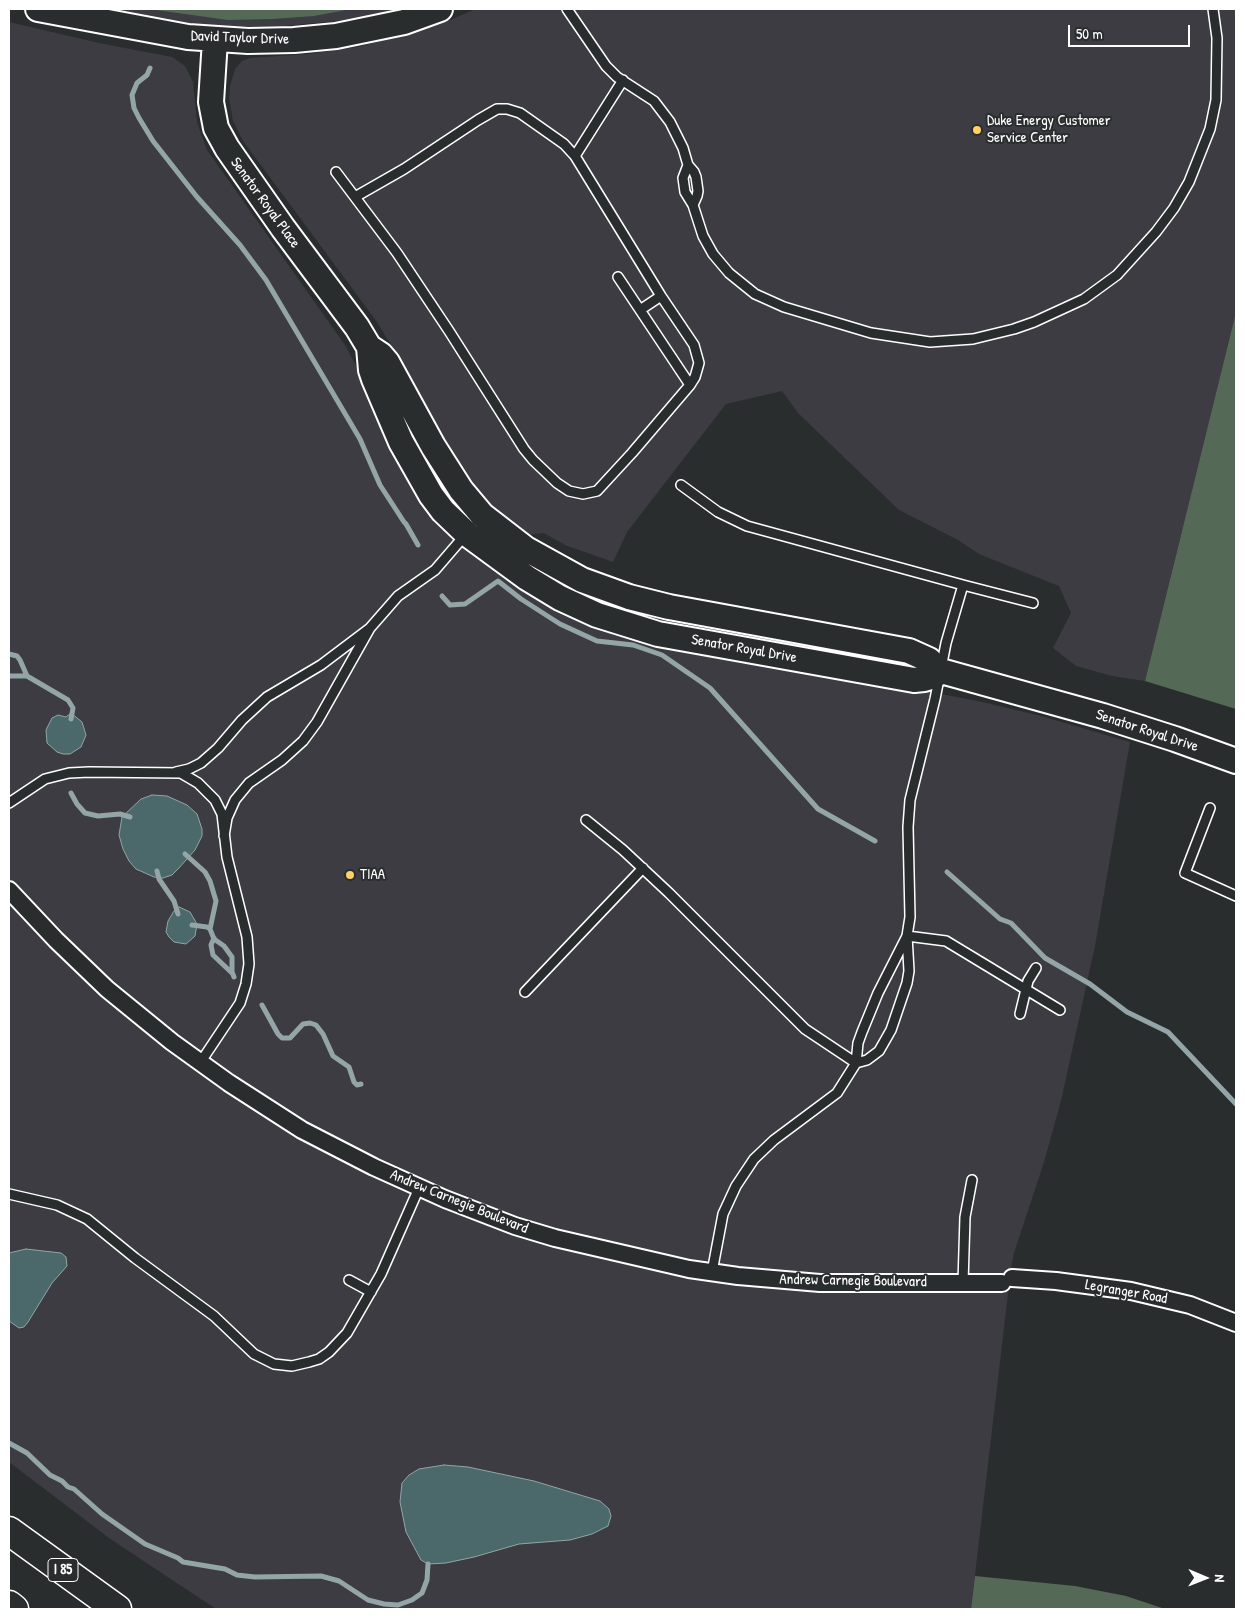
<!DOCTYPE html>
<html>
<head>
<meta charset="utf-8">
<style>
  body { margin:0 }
  #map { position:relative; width:1245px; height:1618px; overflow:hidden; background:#2a2d2e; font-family:"Patrick Hand",sans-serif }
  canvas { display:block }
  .frame { position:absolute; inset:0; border:10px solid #fff; pointer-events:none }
  .north { position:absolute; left:1180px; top:1553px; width:50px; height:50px; -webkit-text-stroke:4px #2a2d2e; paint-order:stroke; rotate:91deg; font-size:14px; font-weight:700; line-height:20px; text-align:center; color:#fff }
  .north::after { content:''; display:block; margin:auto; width:18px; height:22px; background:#fff; clip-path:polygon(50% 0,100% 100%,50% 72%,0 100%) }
  .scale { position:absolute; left:1068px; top:25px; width:122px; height:22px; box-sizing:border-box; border:2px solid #fff; border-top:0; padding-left:6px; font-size:15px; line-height:18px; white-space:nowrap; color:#fff; -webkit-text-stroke:4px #2a2d2e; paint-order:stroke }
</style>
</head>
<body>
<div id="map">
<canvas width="1245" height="1618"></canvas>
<div class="frame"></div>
<div class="north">N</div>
<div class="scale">50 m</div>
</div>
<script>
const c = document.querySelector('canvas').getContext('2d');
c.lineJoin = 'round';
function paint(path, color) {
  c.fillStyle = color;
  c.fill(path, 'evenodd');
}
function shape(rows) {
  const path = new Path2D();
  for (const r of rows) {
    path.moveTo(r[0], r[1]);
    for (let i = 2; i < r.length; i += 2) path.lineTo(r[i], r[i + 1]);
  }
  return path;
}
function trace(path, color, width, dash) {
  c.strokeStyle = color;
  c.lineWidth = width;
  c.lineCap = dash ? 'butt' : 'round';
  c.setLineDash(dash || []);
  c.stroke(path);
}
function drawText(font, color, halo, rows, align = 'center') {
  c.font = font + ' "Patrick Hand",sans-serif';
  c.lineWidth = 4;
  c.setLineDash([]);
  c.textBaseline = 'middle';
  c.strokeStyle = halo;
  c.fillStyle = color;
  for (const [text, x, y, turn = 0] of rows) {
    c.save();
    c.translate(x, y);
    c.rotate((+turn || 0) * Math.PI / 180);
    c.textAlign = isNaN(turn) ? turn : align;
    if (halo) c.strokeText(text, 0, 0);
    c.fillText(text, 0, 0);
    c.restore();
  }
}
paint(shape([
  [113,9,395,9,365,17,336,21,284,26,259,27,201,25],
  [476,9,1236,9,1236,312,1145,681,1112,676,1076,666,1053,648,1071,613,1059,586,979,554,958,540,899,510,799,414,782,391,726,404,627,532,613,562,565,545,544,533,524,535,477,497,425,416,397,355,377,322,243,141,233,121,229,99,230,86,235,69,242,61,250,58,309,54,362,46,423,29,450,20],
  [9,22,99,43,172,57,185,66,193,82,197,122,207,150,345,345,360,373,389,438,508,575,789,664,987,703,1041,716,1130,742,1095,946,1061,1101,1044,1162,1014,1253,1011,1268,971,1609,216,1609,109,1538,9,1462]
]), '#3c3c42');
paint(shape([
  [149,9,351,9,314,16,272,19,228,20],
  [1236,312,1236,709,1145,681],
  [975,1576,1075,1586,1126,1596,1165,1609,971,1609]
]), '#556a56');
const water = shape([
  [71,713,82,722,86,735,81,747,70,754,63,754,57,752,47,743,46,730,52,718,58,715,66,717,71,713],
  [152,795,167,796,187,805,197,814,202,829,202,836,195,850,178,869,172,875,163,878,154,877,136,869,129,861,123,849,119,835,122,817,141,799,152,795],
  [179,907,190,912,197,924,195,936,186,944,174,942,169,937,166,932,168,921,174,911,179,907],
  [26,1249,61,1253,66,1257,67,1266,52,1283,28,1322,24,1327,19,1328,9,1321,9,1253,26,1249],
  [444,1465,468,1467,534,1481,600,1501,609,1509,611,1516,608,1526,592,1534,570,1540,519,1544,474,1557,446,1563,428,1564,421,1560,406,1532,400,1502,402,1483,409,1475,419,1469,444,1465]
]);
paint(water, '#4b696b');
trace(water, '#93a5a6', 1);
trace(shape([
  [150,68,147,75,137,83,132,95,134,108,139,118,153,141,197,197,240,245,266,280,360,439,380,485,404,522,406,524,418,545],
  [442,596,450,605,465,604,498,581,521,599,560,624,597,641,633,645,662,655,710,688,818,809,875,841],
  [9,654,17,656,20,660,27,676,68,700,73,708,71,719],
  [9,676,27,676],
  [71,793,77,804,85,813,98,816,120,814,130,817],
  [185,854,205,872,210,881,216,901,210,929,214,939,224,946,232,957,232,972,234,977],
  [157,871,159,879,174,901,178,914],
  [947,872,1000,919,1011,923,1045,958,1090,984,1127,1012,1168,1032,1236,1104],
  [192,925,207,927,210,929],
  [214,938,211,945,213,955,233,974],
  [262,1005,278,1034,282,1038,290,1038,303,1024,310,1023,316,1025,323,1034,333,1056,349,1067,354,1082,357,1085,361,1084],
  [9,1443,27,1453,50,1475,62,1481,68,1487,74,1489,102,1514,145,1544,178,1558,183,1562,225,1569,237,1575,255,1577,321,1576,339,1581,368,1600,384,1604,398,1605,412,1600,422,1593,427,1580,428,1564]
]), '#93a5a6', 5);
const lane = shape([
  [567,9,606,66,617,77,654,101,670,122,683,148,688,165,694,172,696,177,698,191,697,196,693,205,685,192,683,178,688,165],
  [336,172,397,253,449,331,524,449,533,460,557,483,569,491,583,494,597,491,632,453,690,385,695,377,699,363,694,345,661,296,575,156,623,80],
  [355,197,404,169,478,120,497,109,507,109,520,113,564,144,575,156],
  [693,205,703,236,713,254,729,273,755,294,784,307,871,333,930,342,973,339,1014,329,1034,322,1084,299,1117,275,1156,232,1174,208,1189,182,1210,129,1216,100,1217,38,1213,9],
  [618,277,690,385],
  [640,310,661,296],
  [681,485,718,512,747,526,963,585,946,643,935,699,910,800,908,827,910,917,907,936,946,941,1060,1010],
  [963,585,1033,603],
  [370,628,398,596,435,570,466,534],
  [176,772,189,769,201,763,218,748,242,720,267,697,321,665,370,628,317,722,303,741,282,760,249,783,235,800,227,818,224,836],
  [9,803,45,779,69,773,89,772,181,773,198,783,215,800,222,814,227,857,247,937,249,964,246,984,240,1003,200,1063],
  [1210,808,1185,873,1236,896],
  [586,820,623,850,669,893,805,1029,856,1063,837,1093,774,1140,754,1159,736,1186,723,1214,712,1272],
  [907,936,909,971,907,983,891,1030,879,1051,867,1060,856,1063,858,1043,862,1032,878,993,907,936],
  [525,992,643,868],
  [1020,1014,1028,981,1036,968],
  [9,1194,57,1205,87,1219,135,1258,214,1316,254,1354,274,1364,292,1366,309,1362,319,1359,329,1352,347,1333,381,1274,419,1188],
  [349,1280,371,1292],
  [963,1283,965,1217,972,1180]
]);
const street = shape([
  [9,890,56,940,107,989,172,1042,229,1083,302,1130,374,1167,445,1199,515,1226,555,1238,689,1269,738,1276,820,1283,1002,1283],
  [1012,1278,1056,1281,1131,1291,1190,1305,1236,1323]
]);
const secondary = shape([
  [38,9,188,37,248,41,294,40,336,36,404,22,440,9],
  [215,40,211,102,216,128,227,148,283,228,357,327,369,347,381,355,387,362,433,446,461,490,482,515,526,549,582,580,629,597,669,607,909,651,929,660,941,671,1103,716,1175,739,1236,761],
  [369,347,371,370,374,379,401,442,431,495,443,511,467,534,527,578,560,598,597,615,658,634,914,680,924,679,934,676,941,671]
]);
const highway = shape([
  [9,1531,117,1609],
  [9,1605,14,1609]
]);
trace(lane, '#fff', 12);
trace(street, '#fff', 20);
trace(secondary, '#fff', 28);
trace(highway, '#fff', 31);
trace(lane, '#2a2d2e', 9);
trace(street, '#2a2d2e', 16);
trace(secondary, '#2a2d2e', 24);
trace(highway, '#2a2d2e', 28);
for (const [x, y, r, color] of [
  [977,130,5,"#ffd166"],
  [350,875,5,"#ffd166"]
]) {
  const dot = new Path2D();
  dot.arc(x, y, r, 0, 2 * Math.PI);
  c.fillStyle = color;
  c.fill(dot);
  trace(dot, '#2a2d2e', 2);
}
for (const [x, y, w] of [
  [63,1570,30]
]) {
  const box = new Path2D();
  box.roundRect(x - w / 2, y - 11.5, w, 23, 4);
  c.fillStyle = '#2a2d2e';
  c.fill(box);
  trace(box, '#fff', 1);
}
drawText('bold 14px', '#fff', null, [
  ["I 85",63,1570]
]);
drawText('15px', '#fff', '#2a2d2e', [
  ["David Taylor Drive",240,38,2],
  ["Senator Royal Place",265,203,54],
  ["Senator Royal Drive",744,649,10],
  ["Senator Royal Drive",1147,731,18],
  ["Andrew Carnegie Boulevard",459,1202,22],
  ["Andrew Carnegie Boulevard",853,1281,1],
  ["Legranger Road",1126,1292,10]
]);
drawText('15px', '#fff', '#2a2d2e', [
  ["Duke Energy Customer",987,121],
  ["Service Center",987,138],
  ["TIAA",360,875]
], 'left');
</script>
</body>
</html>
